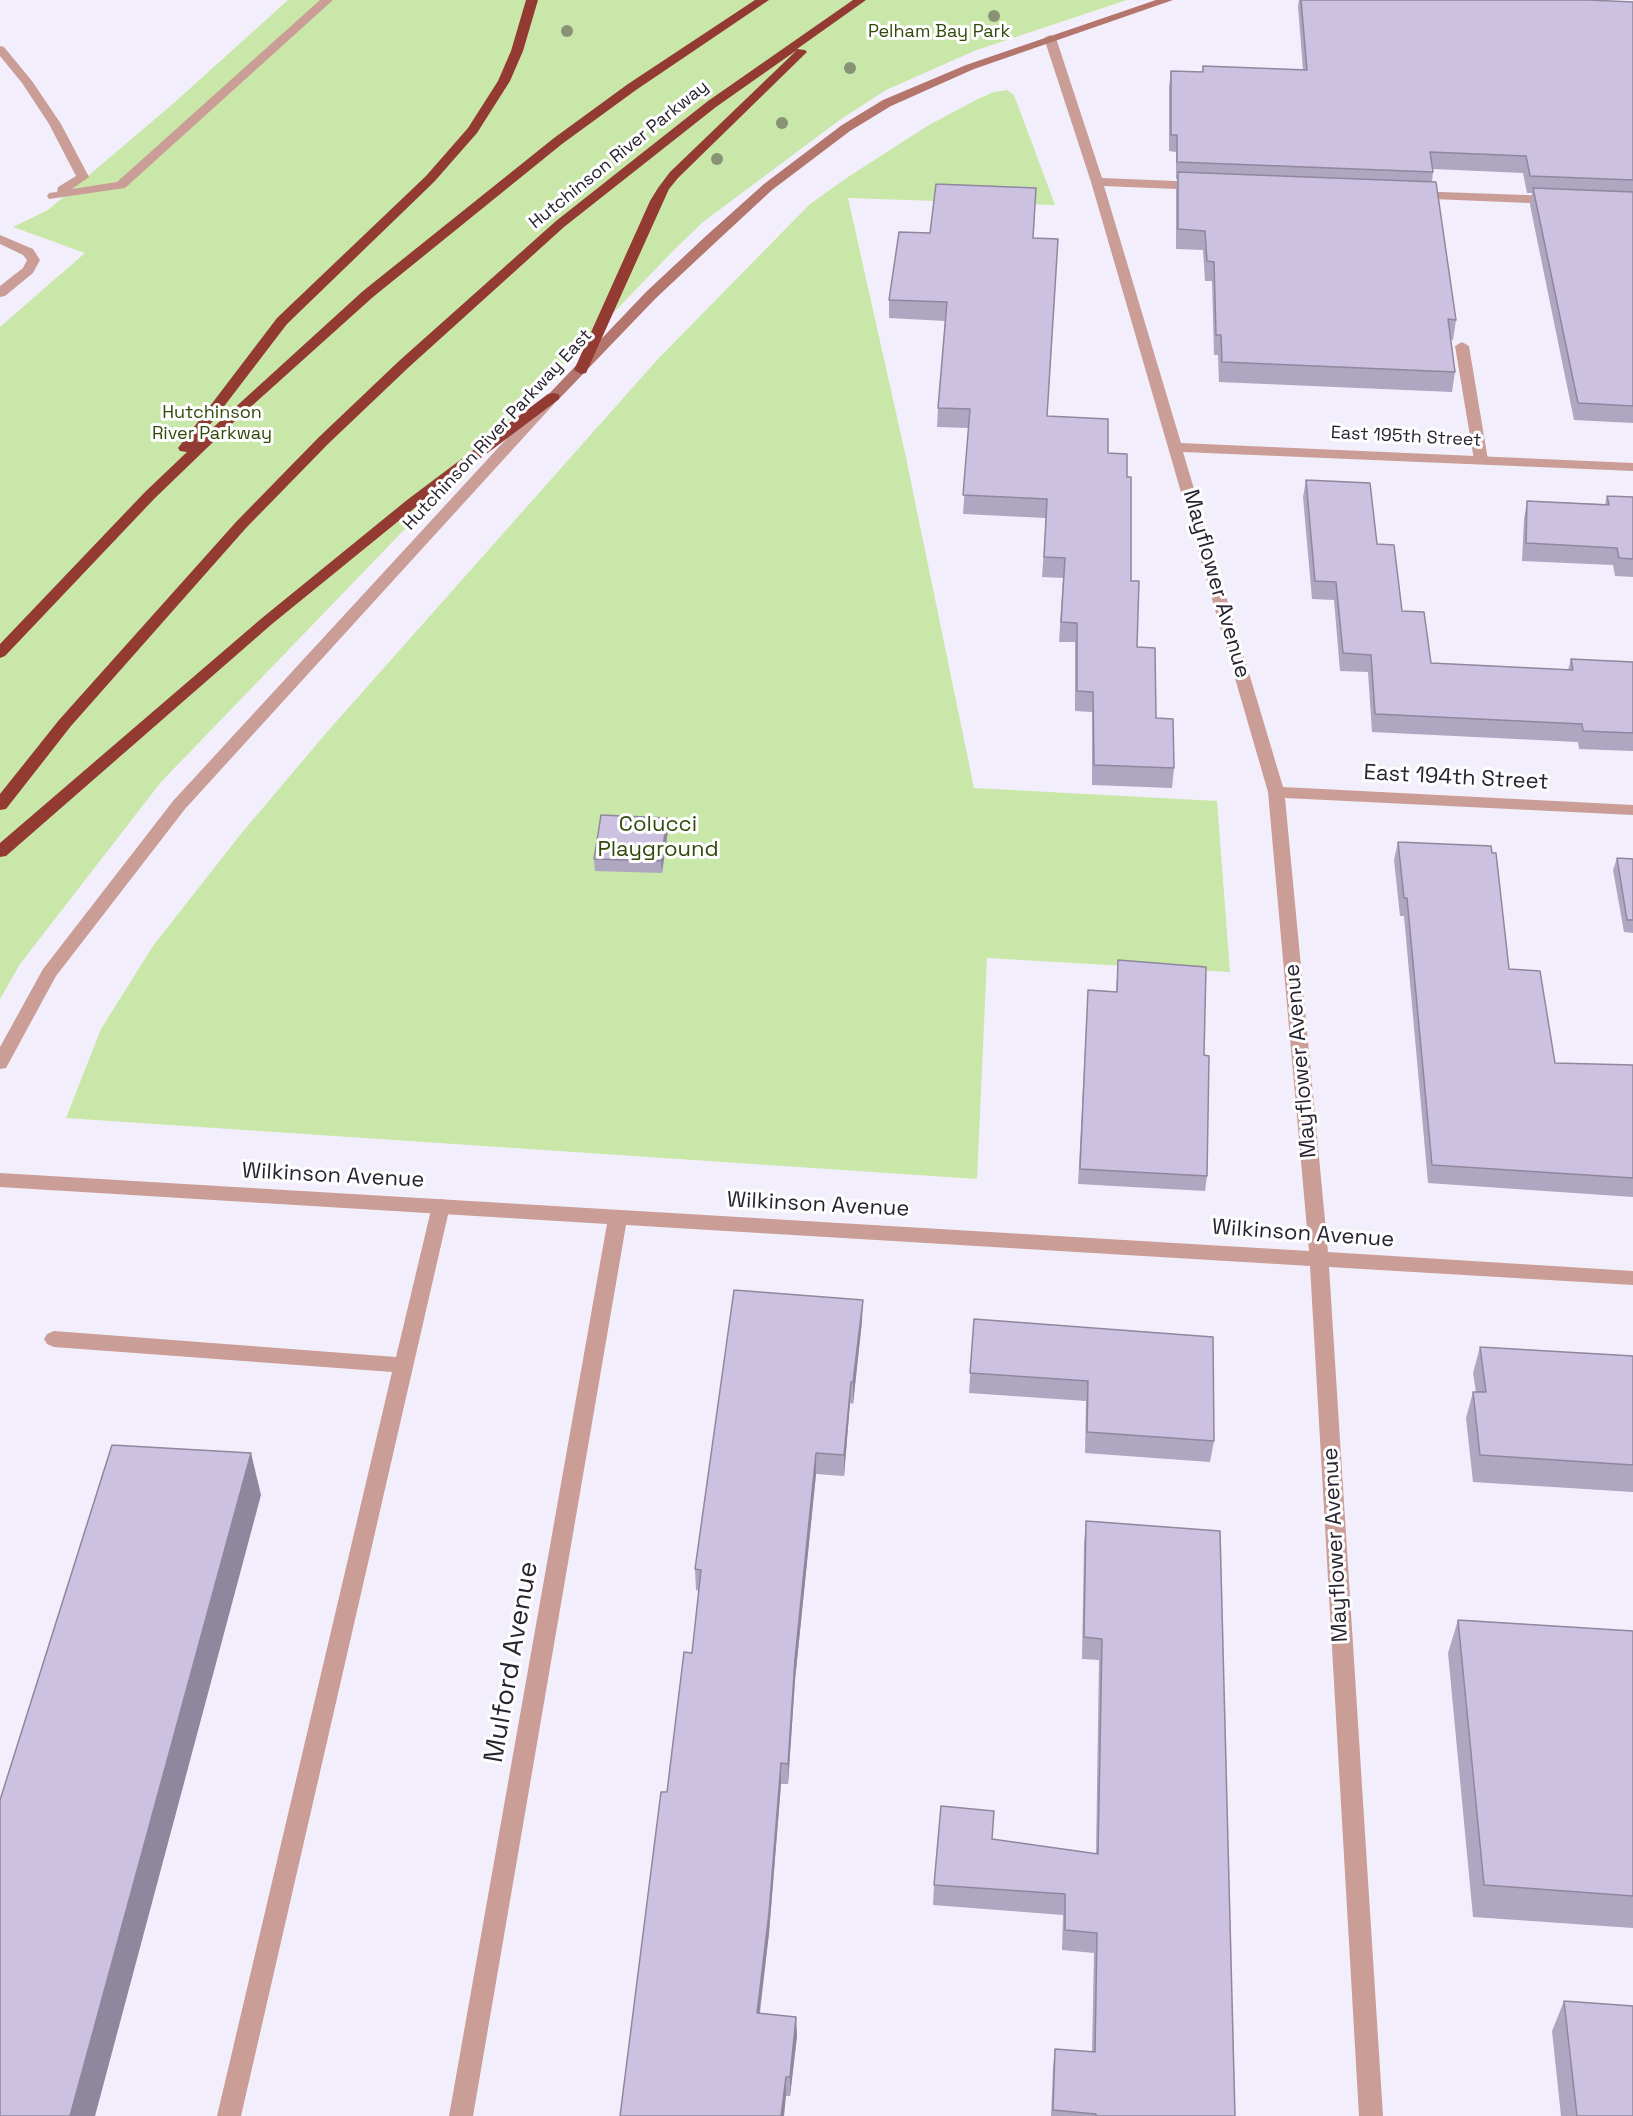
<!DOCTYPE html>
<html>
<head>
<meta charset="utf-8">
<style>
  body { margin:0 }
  canvas { display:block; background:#f3eefb }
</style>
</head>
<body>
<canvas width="1633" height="2116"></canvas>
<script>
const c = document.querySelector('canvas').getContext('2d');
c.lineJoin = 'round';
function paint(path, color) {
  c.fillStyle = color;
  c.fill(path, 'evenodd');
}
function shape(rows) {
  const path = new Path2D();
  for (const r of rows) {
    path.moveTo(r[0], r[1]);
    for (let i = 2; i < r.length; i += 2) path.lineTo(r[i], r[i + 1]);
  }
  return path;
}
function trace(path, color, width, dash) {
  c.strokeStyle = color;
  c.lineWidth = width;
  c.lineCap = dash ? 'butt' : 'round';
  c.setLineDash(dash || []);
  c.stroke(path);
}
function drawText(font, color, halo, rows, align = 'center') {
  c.font = font + ' "Space Grotesk",sans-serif';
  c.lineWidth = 6;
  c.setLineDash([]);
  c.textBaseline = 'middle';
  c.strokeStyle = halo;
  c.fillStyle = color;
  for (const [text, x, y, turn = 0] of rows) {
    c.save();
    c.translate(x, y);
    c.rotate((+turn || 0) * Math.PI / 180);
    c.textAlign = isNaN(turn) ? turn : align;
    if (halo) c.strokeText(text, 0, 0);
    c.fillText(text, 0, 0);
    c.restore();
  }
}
paint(shape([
  [288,0,1127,0,974,51,886,90,841,119,703,222,673,251,161,782,20,964,0,999,0,327,85,253,13,227,48,210,175,102],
  [1007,90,1014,95,1055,205,848,198,905,453,974,788,1217,801,1230,972,987,958,977,1179,66,1118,101,1029,153,946,240,835,327,732,657,360,810,204,848,177,929,125,978,99,994,92]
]), '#c9e7a8');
paint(shape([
  [320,0,333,0,125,188,49,199,47,196,49,193,57,192,58,187,76,176,49,124,22,83,0,56,0,46,4,47,32,81,61,124,89,177,72,189,117,182,320,0],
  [1462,342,1469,346,1488,460,1481,464,1474,460,1455,346,1462,342],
  [441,1199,448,1201,450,1206,241,2116,217,2116,392,1372,54,1347,47,1344,44,1339,47,1334,54,1331,396,1357,432,1206,434,1201,441,1199]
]), '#ca9e97');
paint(shape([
  [1050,35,1056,38,1102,178,1200,182,1206,186,1200,190,1104,186,1181,443,1633,463,1633,471,1183,452,1283,787,1633,805,1633,815,1285,798,1328,1252,1633,1271,1633,1285,1329,1267,1383,2116,1359,2116,1310,1266,626,1225,473,2116,449,2116,607,1224,0,1187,0,1173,1309,1251,1268,792,1091,182,1044,38,1050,35],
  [1413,191,1553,196,1559,200,1553,204,1409,198,1407,195,1413,191],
  [0,235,33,249,40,260,33,273,5,296,0,297,0,286,23,268,27,260,23,255,0,244,0,235],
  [549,397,556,401,554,404,185,809,56,976,6,1068,0,1069,0,1047,43,969,173,801,544,398,549,397]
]), '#ca9e97');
paint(shape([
  [1156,0,1173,0,974,69,891,106,850,131,772,190,717,241,656,298,558,400,548,400,546,397,646,292,707,235,764,184,842,125,883,100,966,65,1156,0]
]), '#b4756c');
paint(shape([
  [526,0,538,0,523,51,510,81,477,133,434,182,287,324,196,443,363,291,554,138,628,84,755,0,769,0,636,90,562,144,373,297,235,421,155,498,5,656,0,658,0,644,145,492,187,452,180,451,178,448,277,318,426,176,468,128,498,81,511,51,526,0],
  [853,0,866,0,797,49,805,50,807,52,678,178,669,189,586,373,581,374,574,370,650,201,658,188,670,172,797,50,716,107,564,227,409,367,328,444,246,528,71,726,6,809,0,810,0,794,59,720,236,522,318,438,399,361,556,221,708,101,853,0],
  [553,393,558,394,560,397,558,400,417,506,272,624,6,856,0,857,0,843,262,618,407,500,548,394,553,393]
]), '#933b32');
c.fillStyle = '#889376';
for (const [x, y] of [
  [994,16],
  [567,31],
  [850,68],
  [782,123],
  [717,159]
]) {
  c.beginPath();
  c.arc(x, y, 6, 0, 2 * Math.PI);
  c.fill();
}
paint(shape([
  [1299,0,1588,0,1633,2,1633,423,1574,420,1530,205,1532,193,1527,193,1523,173,1433,169,1433,172,1432,182,1456,320,1453,340,1451,339,1455,372,1452,392,1219,382,1218,355,1214,355,1212,281,1205,281,1203,250,1176,249,1176,191,1177,179,1176,179,1176,152,1169,151,1169,87,1171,71,1202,72,1203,66,1303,70,1298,6],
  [1033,238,1047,416,1108,453,1127,477,1131,581,1137,647,1156,718,1174,768,1172,788,1092,785,1092,712,1075,711,1075,642,1059,642,1063,578,1042,577,1046,518,963,514,969,428,937,427,938,408,945,321,889,318,889,300],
  [1306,480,1377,544,1402,611,1431,663,1568,670,1571,659,1633,662,1633,751,1579,749,1578,742,1372,732,1368,672,1340,671,1334,600,1312,599,1303,497],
  [1607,496,1633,497,1633,577,1615,576,1613,565,1522,561,1524,519,1527,501,1605,504],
  [667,818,668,830,662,873,595,871,594,859],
  [1398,842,1509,969,1555,1063,1633,1065,1633,1197,1428,1183,1404,916,1400,916,1394,860],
  [1617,858,1633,859,1633,933,1624,932,1613,870],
  [1118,960,1204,1055,1207,1176,1205,1191,1078,1184,1088,990,1116,992],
  [974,1319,1214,1441,1210,1462,1085,1453,1086,1401,969,1393],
  [862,1321,853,1404,850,1403,844,1476,816,1474,795,1680,788,1784,781,1784,769,1933,760,2013,796,2017,797,2036,790,2096,786,2096,667,1792,692,1653,699,1591,696,1590,695,1569],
  [1480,1347,1633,1356,1633,1492,1473,1482,1466,1418,1473,1392,1476,1392,1473,1373],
  [1086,1521,1235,2116,1051,2116,1053,2068,1055,2049,1092,2052,1094,1953,1062,1950,1063,1915,933,1905,934,1885,992,1839,1096,1854,1099,1660,1082,1659,1084,1543],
  [1458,1620,1633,1631,1633,1928,1473,1917,1448,1653],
  [1564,2001,1633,2116,1561,2116,1552,2031]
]), '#afa6c1');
paint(shape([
  [667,818,668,830,662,873,661,861],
  [863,1300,862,1321,853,1404,853,1382],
  [851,1382,850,1403,844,1476,844,1455],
  [251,1453,261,1495,95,2116,70,2116],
  [816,1453,816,1474,795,1680,788,1784,788,1764,795,1659],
  [781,1763,781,1784,769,1933,757,2032,757,2013],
  [796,2017,797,2036,790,2096,790,2077],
  [786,2077,786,2096,784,2116,781,2116]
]), '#8f879d');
const building = shape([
  [1301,0,1588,0,1633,2,1633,180,1530,176,1526,156,1430,152,1433,172,1177,162,1177,135,1171,135,1171,71,1203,72,1203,66,1307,70,1301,0],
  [1178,172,1436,182,1456,320,1448,319,1455,372,1222,362,1221,335,1216,335,1214,262,1207,261,1205,231,1178,229,1178,172],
  [936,184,1036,188,1033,238,1058,239,1047,416,1108,419,1108,453,1127,454,1127,477,1131,477,1131,581,1139,581,1137,647,1155,648,1156,718,1173,719,1174,768,1094,765,1093,692,1077,691,1077,623,1061,622,1065,558,1044,557,1047,499,963,495,970,409,938,408,947,302,889,300,899,232,930,233,936,184],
  [1533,188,1633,192,1633,406,1578,403,1533,188],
  [1306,480,1370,483,1377,544,1394,545,1402,611,1424,612,1431,663,1573,670,1571,659,1633,662,1633,733,1583,731,1582,724,1375,714,1371,655,1343,653,1336,582,1315,581,1306,480],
  [1607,496,1633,497,1633,559,1619,558,1617,548,1526,543,1527,501,1609,505,1607,496],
  [601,815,667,818,661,861,594,859,601,815],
  [1398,842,1491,846,1492,853,1496,853,1509,969,1540,971,1555,1063,1633,1065,1633,1178,1432,1165,1407,898,1404,898,1398,842],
  [1617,858,1633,859,1633,920,1627,920,1617,858],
  [1118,960,1206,967,1204,1055,1209,1056,1207,1176,1080,1169,1088,990,1117,992,1118,960],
  [734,1290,863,1300,853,1382,851,1382,844,1455,816,1453,795,1659,788,1764,781,1763,769,1913,757,2013,796,2017,790,2077,786,2077,781,2116,620,2116,661,1792,667,1792,684,1652,692,1653,701,1570,695,1569,734,1290],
  [974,1319,1213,1337,1214,1441,1087,1432,1088,1381,970,1373,974,1319],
  [1480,1347,1633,1356,1633,1465,1480,1455,1473,1392,1486,1392,1480,1347],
  [112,1445,251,1453,70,2116,0,2116,0,1800,112,1445],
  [1086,1521,1220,1531,1235,2116,1096,2116,1096,2114,1053,2110,1055,2049,1095,2052,1097,1933,1065,1930,1065,1894,934,1885,941,1806,994,1811,992,1839,1098,1854,1102,1639,1084,1637,1086,1521],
  [1458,1620,1633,1631,1633,1896,1484,1885,1458,1620],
  [1564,2001,1633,2006,1633,2116,1577,2116,1564,2001]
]);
paint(building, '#ccc1e0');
trace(building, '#8f879d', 1.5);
drawText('18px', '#31490a', '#fefefe', [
  ["Pelham Bay Park",939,32],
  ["Hutchinson",212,413],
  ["River Parkway",212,434]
]);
drawText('18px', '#28232f', '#fefefe', [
  ["Hutchinson River Parkway",619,155,-39],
  ["Hutchinson River Parkway East",498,430,-47],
  ["East 195th Street",1406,437,3]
]);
drawText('22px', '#28232f', '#fefefe', [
  ["Mayflower Avenue",1216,584,74],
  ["East 194th Street",1456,778,3],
  ["Mayflower Avenue",1301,1061,-95],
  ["Wilkinson Avenue",333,1176,3],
  ["Wilkinson Avenue",818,1205,3],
  ["Wilkinson Avenue",1303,1234,4],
  ["Mayflower Avenue",1336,1545,-93]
]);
drawText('22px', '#31490a', '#fefefe', [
  ["Colucci",658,825],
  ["Playground",658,850]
]);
drawText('27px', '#28232f', '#fefefe', [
  ["Mulford Avenue",512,1662,-80]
]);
</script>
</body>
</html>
